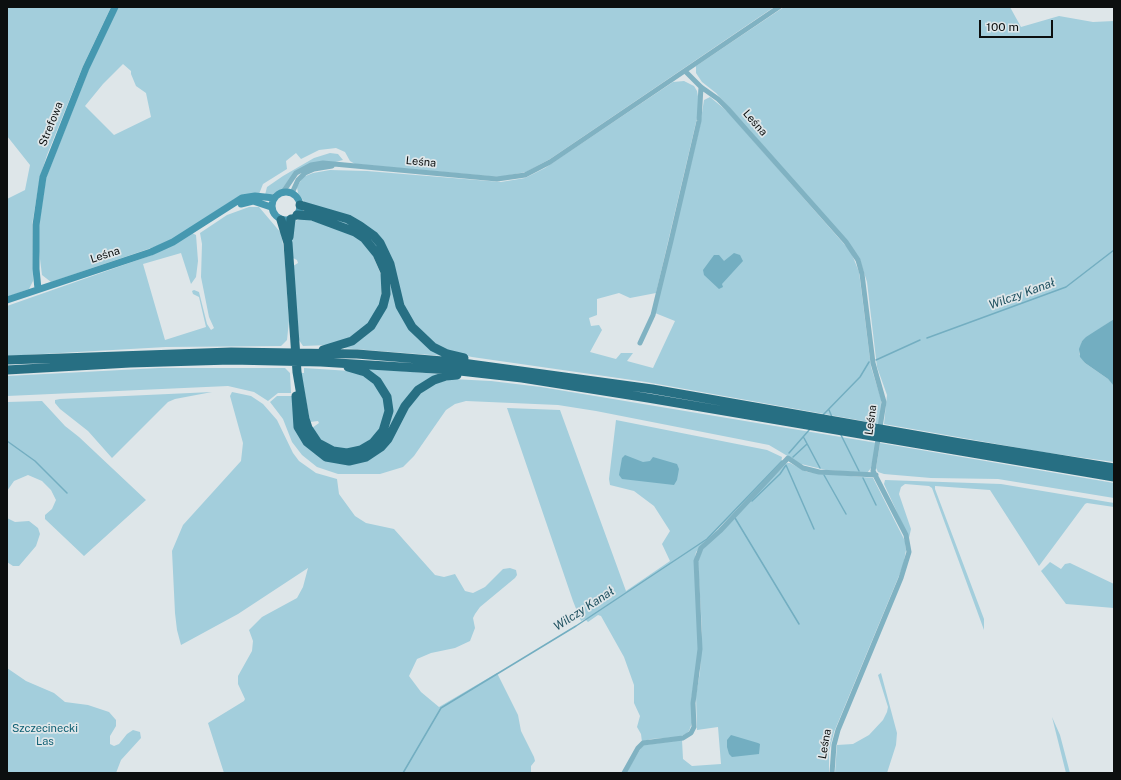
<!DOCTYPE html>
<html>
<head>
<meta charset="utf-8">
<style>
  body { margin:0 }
  #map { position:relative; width:1121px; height:780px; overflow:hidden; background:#dee6e9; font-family:"Public Sans",sans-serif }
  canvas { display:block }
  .frame { position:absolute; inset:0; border:8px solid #0c0f0f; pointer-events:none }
  .scale { position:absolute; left:979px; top:20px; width:74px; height:18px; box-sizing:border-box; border:2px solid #0c0f0f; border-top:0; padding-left:5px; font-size:12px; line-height:14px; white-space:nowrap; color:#0c0f0f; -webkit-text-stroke:3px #dee6e9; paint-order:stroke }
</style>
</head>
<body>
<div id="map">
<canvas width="1121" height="780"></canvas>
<div class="frame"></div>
<div class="scale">100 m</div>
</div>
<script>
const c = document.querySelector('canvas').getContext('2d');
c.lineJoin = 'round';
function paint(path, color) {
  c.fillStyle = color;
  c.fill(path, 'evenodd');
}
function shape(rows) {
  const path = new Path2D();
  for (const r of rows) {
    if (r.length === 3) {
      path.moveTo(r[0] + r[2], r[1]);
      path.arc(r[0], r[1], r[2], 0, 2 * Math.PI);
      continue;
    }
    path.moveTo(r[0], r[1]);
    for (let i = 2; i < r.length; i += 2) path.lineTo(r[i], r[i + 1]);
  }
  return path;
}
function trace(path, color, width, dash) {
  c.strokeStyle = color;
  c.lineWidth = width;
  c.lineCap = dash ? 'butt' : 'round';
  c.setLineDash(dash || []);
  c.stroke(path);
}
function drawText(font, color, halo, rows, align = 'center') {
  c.font = font + ' "Public Sans",sans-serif';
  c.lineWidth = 3.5;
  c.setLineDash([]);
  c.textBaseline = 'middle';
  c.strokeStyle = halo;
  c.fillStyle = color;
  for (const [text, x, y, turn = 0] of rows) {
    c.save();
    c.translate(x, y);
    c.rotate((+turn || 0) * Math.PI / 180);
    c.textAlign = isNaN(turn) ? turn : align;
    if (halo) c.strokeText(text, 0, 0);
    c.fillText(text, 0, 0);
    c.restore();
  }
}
paint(shape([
  [7,7,111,7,83,66,47,155,40,177,32,225,33,281,29,289,7,297,7,199,25,190,30,165,7,136],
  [118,7,774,7,550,159,526,172,499,177,355,164,350,161,345,152,336,148,319,150,301,159,296,153,286,161,287,169,263,184,259,194,236,198,175,238,157,246,51,282,42,275,38,243,39,225,46,178,89,69],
  [123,64,131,71,131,74,136,86,146,93,151,117,114,135,85,106,103,84],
  [784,7,1010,7,1021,27,1059,16,1093,22,1114,21,1114,319,1082,341,1079,354,1085,363,1108,379,1114,385,1114,462,1042,452,884,424,887,395,877,367,867,282,860,260,749,129,716,93,702,82,696,73,696,66],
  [684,81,694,86,697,91,699,102,697,118,656,293,630,298,619,293,597,299,597,315,589,318,591,326,599,325,602,330,590,352,616,359,621,353,633,353,627,361,653,368,675,321,655,313,700,126,704,100,710,97,728,112,851,252,859,272,871,367,881,399,880,424,646,382,472,357,453,353,433,344,409,317,378,236,305,203,298,193,297,187,303,177,313,173,330,170,367,171,501,182,525,178,545,168,673,82],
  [330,153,338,154,343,160,294,173,282,189,273,194,265,195,267,187,283,176,314,158],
  [249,207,259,207,281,233,284,251,289,321,287,340,281,346,166,347,7,356,7,306,152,255,192,233,196,235,198,261,196,277,191,284,181,253,143,264,165,340,206,327,199,297,193,294,192,291,194,290,199,292,207,324,211,330,214,328,209,317,201,277,202,244,200,233,227,215],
  [304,218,353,234,370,249,382,277,381,301,371,321,353,337,329,345,303,346,299,340,293,266,298,263,297,260,293,258,291,233,295,221],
  [333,220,340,220,363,231,378,246,399,311,444,356,341,348,385,308,379,252],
  [159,368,285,368,290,373,291,393,278,393,268,401,254,392,228,386,7,396,7,376],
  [304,368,350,371,369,378,382,393,386,411,377,436,355,449,337,449,321,440,312,428,319,423,318,421,310,422,301,373,304,373],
  [364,368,439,374,413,390,407,398,387,435,377,447,358,456,346,458,333,456,315,446,306,436,299,420,298,404,299,402,302,421,309,435,325,450,346,455,357,454,370,449,376,445,388,429,392,415,392,405,389,394,382,382,375,375],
  [452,379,491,381,541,387,877,443,871,468,867,473,826,470,801,464,769,445,596,411,558,405,466,401,455,404,446,410,414,456,403,467,380,474,338,474,317,467,302,455,292,442,283,419,270,402,277,396,292,396,296,428,362,462,408,407,429,385],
  [212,392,175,399,168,402,112,458,88,431,60,409,55,403,55,400,60,399],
  [232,392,251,396,263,404,277,420,293,453,299,461,316,473,337,479,339,494,355,516,366,523,394,529,435,575,444,577,455,574,465,591,473,593,485,587,503,569,510,568,516,570,517,575,515,578,480,607,475,614,473,618,475,628,470,641,455,648,431,653,417,659,409,676,421,692,439,707,497,673,518,715,521,731,534,757,535,761,531,766,531,773,224,773,208,723,244,701,245,699,238,684,238,676,252,651,253,641,249,630,262,617,297,598,303,587,308,568,238,614,181,645,177,630,175,613,172,551,183,525,241,461,243,443,230,396],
  [42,401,65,426,79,437,146,500,84,556,45,519,45,515,52,509,56,500,51,490,42,481,28,475,14,481,7,491,7,402],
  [507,408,560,410,626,591,670,561,662,544,670,531,654,506,634,491,610,485,609,479,616,420,767,450,782,457,781,463,696,552,695,557,699,650,691,701,692,723,689,731,686,734,679,737,651,739,642,742,641,734,637,727,640,716,634,703,634,685,624,657,601,616,598,615,588,622,585,619,581,621,573,601],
  [880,443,1114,483,1114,498,998,479,931,478,884,474,878,472,876,468],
  [787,463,790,463,807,472,873,478,905,541,906,550,903,566,834,732,829,752,829,773,626,773,641,748,644,745,682,740,683,759,692,766,721,764,718,727,697,730,696,695,700,672,702,631,698,562,702,550],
  [885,480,1001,484,1114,503,1114,507,1087,503,1085,504,1039,566,990,490,935,486,935,489,984,619,984,630,932,488,929,486,905,484,901,487,899,494,911,529,909,538,884,484],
  [7,518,15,522,29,521,38,528,40,534,36,546,19,566,13,566,7,562],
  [1050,562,1061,569,1065,564,1070,563,1114,584,1114,608,1066,604,1041,571],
  [7,668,26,681,54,693,65,702,88,705,109,712,116,720,116,726,110,736,110,744,114,746,119,744,127,734,133,730,140,732,141,738,121,760,116,773,7,773],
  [881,673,897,733,896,745,887,773,835,773,837,745,853,744,869,735,883,720,887,712,888,707,878,675],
  [1052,717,1060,735,1070,773,1066,773]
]), '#a3cedc');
paint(shape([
  [734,253,740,255,743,261,722,284,723,287,719,289,704,275,703,270,714,255,719,255,724,261],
  [1114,319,1114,386,1108,379,1085,363,1080,357,1079,349,1082,341,1086,337],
  [625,455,643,462,650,461,653,457,677,464,679,469,677,480,674,485,622,479,619,475,622,458],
  [731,735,758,743,760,744,759,754,732,757,729,754,727,747,727,740]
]), '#73aec1');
trace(shape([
  [927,338,1066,287,1114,250],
  [876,360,920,340],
  [829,410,832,417],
  [822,416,860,377,869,362],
  [841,435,859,471],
  [804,438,820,468],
  [7,441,35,461,67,493],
  [789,453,810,429],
  [793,457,807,444],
  [786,465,814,529],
  [824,475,846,514],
  [863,478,876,505],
  [752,501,780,474,786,465],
  [735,518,799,624],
  [403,773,441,708,576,626,707,539,782,461]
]), '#73aec1', 1.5);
trace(shape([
  [685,71,701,87,718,99,728,109,846,242,858,260,862,274,873,363,884,402,873,471,906,535,909,552,901,578,838,730,834,745,832,773],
  [283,192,296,173,311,165,323,163,497,179,525,175,550,162,779,7],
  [292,193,298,180,305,173,314,169,332,166],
  [640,343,653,315,671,241,699,121,701,87],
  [624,773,638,748,643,743,683,738,691,733,694,727,693,703,700,649,696,561,701,548,720,531,788,458,803,468,819,472,876,475]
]), '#80b2c2', 5);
trace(shape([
  [286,206,14],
  [241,204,253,201,271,207],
  [38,289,36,269,36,225,43,177,86,68,115,7],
  [7,300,151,252,173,242,242,198,255,196,274,198]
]), '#4698b0', 7);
trace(shape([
  [300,205,348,219,360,226,374,236,380,243,390,264,400,306,412,327,433,347,447,354,464,358],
  [297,215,312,216,355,232,364,238,377,254,385,272,386,294,383,306,371,326,352,341,323,350],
  [281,220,288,243,297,372,305,419,308,428,318,443,333,451,347,453,361,450,373,443,383,431,389,411,387,397,377,381,365,372,348,367],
  [289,237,291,219],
  [7,360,231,352,357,354,455,362,652,389,960,443,1114,468],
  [7,370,130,363,231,360,321,362,451,370,522,378,648,398,1114,477],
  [296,396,298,427,307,442,326,457,349,461,366,457,381,447,388,439,405,406,418,390,434,380,446,376,457,375]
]), '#276f83', 9);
drawText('11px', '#0c0f0f', '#dee6e9', [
  ["Leśna",755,123,49],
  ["Strefowa",51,124,-68],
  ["Leśna",421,162,5],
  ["Leśna",105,255,-18],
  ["Leśna",871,420,-82],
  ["Leśna",825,744,-80]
]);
drawText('11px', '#0d5f73', '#dee6e9', [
  ["Szczecinecki",45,729],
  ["Las",45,742]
]);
drawText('italic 12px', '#1e505f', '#dee6e9', [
  ["Wilczy Kanał",1022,294,-20],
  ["Wilczy Kanał",584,609,-33]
]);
</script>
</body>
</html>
